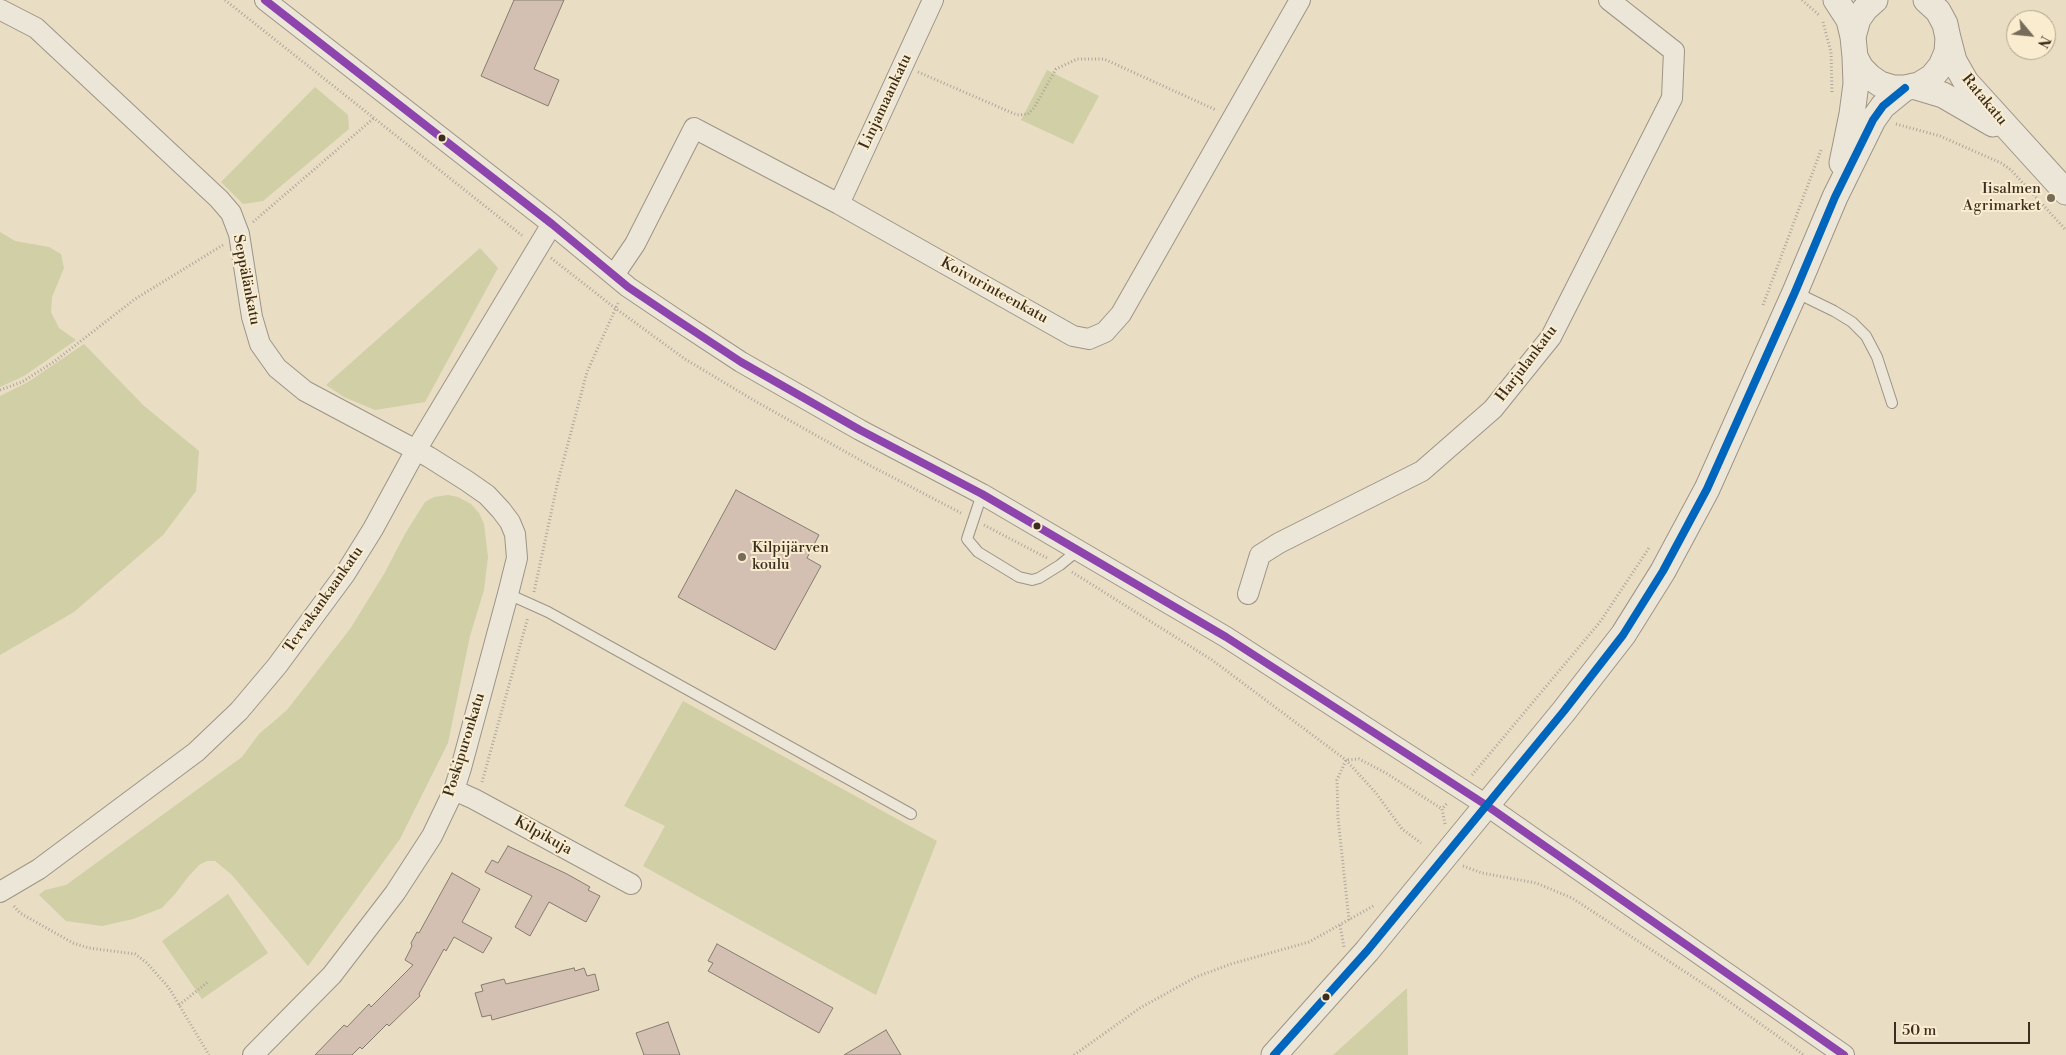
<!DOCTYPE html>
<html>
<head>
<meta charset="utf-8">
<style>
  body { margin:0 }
  #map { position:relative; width:2066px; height:1055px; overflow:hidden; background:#e9ddc4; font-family:"Libre Bodoni",serif }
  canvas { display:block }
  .north { position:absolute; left:2006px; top:10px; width:50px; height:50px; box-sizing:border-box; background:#faedcf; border:1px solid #ada189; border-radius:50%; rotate:118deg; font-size:14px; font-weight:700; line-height:20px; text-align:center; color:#3a2e20 }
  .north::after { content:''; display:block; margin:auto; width:18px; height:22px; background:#776b59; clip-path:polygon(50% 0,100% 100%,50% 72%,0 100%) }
  .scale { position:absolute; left:1894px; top:1022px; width:136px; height:22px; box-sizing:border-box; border:2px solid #3a2e20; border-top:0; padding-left:6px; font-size:15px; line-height:18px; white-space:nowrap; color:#3a2e20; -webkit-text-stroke:4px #faedcf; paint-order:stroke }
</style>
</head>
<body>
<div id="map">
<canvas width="2066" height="1055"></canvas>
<div class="north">N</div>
<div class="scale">50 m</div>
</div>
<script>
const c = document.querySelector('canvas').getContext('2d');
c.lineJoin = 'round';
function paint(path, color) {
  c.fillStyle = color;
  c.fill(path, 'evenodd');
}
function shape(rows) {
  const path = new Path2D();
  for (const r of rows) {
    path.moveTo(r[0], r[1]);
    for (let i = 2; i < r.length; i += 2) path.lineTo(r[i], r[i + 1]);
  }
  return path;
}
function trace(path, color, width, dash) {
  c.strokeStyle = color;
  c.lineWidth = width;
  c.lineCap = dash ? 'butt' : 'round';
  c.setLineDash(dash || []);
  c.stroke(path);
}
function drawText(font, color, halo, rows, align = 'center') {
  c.font = font + ' "Libre Bodoni",serif';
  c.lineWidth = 4;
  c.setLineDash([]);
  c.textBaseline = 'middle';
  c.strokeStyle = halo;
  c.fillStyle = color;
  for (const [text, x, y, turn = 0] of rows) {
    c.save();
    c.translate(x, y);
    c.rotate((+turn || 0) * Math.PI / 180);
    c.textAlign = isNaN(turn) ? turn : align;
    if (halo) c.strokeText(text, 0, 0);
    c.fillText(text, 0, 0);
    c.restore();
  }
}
paint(shape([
  [1047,70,1099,96,1073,144,1021,120],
  [315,87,348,115,349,129,263,201,243,204,221,182],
  [0,232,15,241,49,247,61,254,64,268,52,297,51,312,59,328,76,340,24,376,0,387],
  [480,248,498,268,425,402,375,410,344,397,326,385],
  [84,344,143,405,199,451,196,491,163,535,74,612,0,655,0,396,28,382],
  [448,495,458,497,471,504,479,513,484,524,488,557,484,590,470,636,448,743,400,839,308,966,232,875,215,861,207,861,199,865,188,877,175,894,162,908,133,919,102,926,66,921,39,895,45,890,66,885,242,757,259,734,287,710,350,629,384,574,405,534,425,502,434,497],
  [683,701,937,841,876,995,643,866,665,826,624,806],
  [228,894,268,953,202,999,162,941],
  [1407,988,1408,1055,1333,1055]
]), '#d0cfa6');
const building = shape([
  [514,0,564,0,534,69,559,80,548,106,481,76,514,0],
  [736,490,819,535,807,558,821,566,775,650,678,597,736,490],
  [508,846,567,874,590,887,588,890,600,896,586,922,549,902,530,936,515,927,532,896,485,872,492,860,498,863,508,846],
  [452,873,480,889,462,922,492,938,483,953,454,937,446,951,444,949,419,994,420,996,389,1026,387,1024,362,1049,360,1047,352,1055,315,1055,344,1025,347,1027,369,1004,371,1007,413,965,405,960,412,946,411,943,417,932,419,933,452,873],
  [717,944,833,1008,819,1033,708,971,713,963,708,961,717,944],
  [574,968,575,971,584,968,587,976,595,974,599,990,492,1020,491,1015,482,1017,475,993,483,991,481,985,504,979,506,984,574,968],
  [668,1022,680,1055,644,1055,636,1033,668,1022],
  [886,1030,901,1055,844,1055,886,1030]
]);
paint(building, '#d4c0b2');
trace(building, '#847c6e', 1);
const service = shape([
  [1795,292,1834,311,1852,322,1866,336,1877,357,1892,403],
  [982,494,967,539,978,552,1019,577,1032,580,1039,578,1060,565,1077,551],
  [508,594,548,612,911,814]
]);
const minor = shape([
  [265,0,552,224,628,287,674,318,741,362,860,430,982,494,1226,637,1486,805,1844,1055],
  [1,10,36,28,219,199,231,213,239,234,252,317,260,344,277,368,305,391,429,457,467,481,487,495,501,510,510,522,515,534,517,558,508,594,461,768,454,790,432,836,395,893,332,975,253,1055],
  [839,204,933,0],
  [614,275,635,244,694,128,839,204,1073,336,1089,339,1105,332,1121,314,1300,0],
  [1248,594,1260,555,1279,543,1422,471,1493,409,1551,337,1672,98,1674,51,1609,0],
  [454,790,474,799,631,884],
  [0,892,39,869,196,752,239,711,277,666,345,574,373,529,416,450,552,224]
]);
const tertiary = shape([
  [1836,0,1849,20,1853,37],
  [1875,0,1865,9,1858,19,1853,37,1855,57,1861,68,1870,77,1880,84,1893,88,1905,88,1919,85,1932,77,1941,66,1947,52,1948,38,1945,24,1938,11,1926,0],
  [1948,38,1954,61,1966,82,2066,192],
  [1913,86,1943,95,1993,124],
  [1842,163,1852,114,1856,84,1855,57],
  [1274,1055,1367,951,1564,711,1623,635,1663,571,1707,489,1795,292,1835,197,1873,120,1883,106,1905,88]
]);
trace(service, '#9d9485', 12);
trace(minor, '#9d9485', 22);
trace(tertiary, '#9d9485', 27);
trace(shape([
  [225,0,524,237],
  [1802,0,1820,16],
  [1823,22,1831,52,1832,92],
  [918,72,1017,115,1028,114,1034,108,1056,69,1077,59,1104,59,1216,110],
  [1896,124,1940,136,2001,163,2011,170,2065,229],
  [253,222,374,118],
  [551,258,615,308,685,359,755,401,869,465,961,513],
  [1763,305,1821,150],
  [0,390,22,382,55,361,135,299,223,245],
  [984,525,1047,558],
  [1072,572,1212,660,1346,760,1376,793,1402,829,1421,843],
  [534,592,558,481,587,372,619,301],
  [1472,775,1600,622,1649,548],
  [482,782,528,617],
  [1445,824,1442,809,1448,802],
  [1463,866,1482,873,1536,883,1572,898,1713,990,1804,1055],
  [14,906,20,913,73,943,89,948,135,954,147,963,169,988,209,1055],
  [1349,920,1338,818,1337,780,1346,760,1359,759,1386,773,1442,809],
  [1340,925,1344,947],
  [179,1005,209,981],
  [1074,1055,1140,1008,1196,977,1231,964,1309,942,1375,905]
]), '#aca79c', 3, [1, 2.5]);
trace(service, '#ece6d9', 10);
trace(minor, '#ece6d9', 20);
trace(tertiary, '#ece6d9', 25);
trace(shape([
  [265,0,552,224,628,287,674,318,741,362,860,430,982,494,1226,637,1486,805,1844,1055]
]), '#8e44ad', 8);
trace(shape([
  [1274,1055,1367,951,1564,711,1623,635,1663,571,1707,489,1795,292,1835,197,1873,120,1883,106,1905,88]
]), '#0065bd', 8);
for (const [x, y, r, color] of [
  [442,138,4.5,"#3a2e20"],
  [2051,198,5,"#776b59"],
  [1037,526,4.5,"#3a2e20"],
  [742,557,5,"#776b59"],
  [1326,997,4.5,"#3a2e20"]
]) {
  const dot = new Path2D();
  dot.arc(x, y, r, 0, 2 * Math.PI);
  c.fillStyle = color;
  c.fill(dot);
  trace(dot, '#faedcf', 2);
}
drawText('15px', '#3a2e20', '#faedcf', [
  ["Ratakatu",1984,100,50],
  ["Linjamaankatu",886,102,-65],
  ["Seppälänkatu",246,280,79],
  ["Koivurinteenkatu",994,291,29],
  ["Harjulankatu",1527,364,-53],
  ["Tervakankaankatu",324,600,-55],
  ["Poskipuronkatu",465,745,-73],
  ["Kilpikuja",543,836,29]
]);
drawText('15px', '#3a2e20', '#faedcf', [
  ["Iisalmen",2041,189],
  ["Agrimarket",2041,206],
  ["Kilpijärven",752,548,"left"],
  ["koulu",752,565,"left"]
], 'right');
</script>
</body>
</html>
